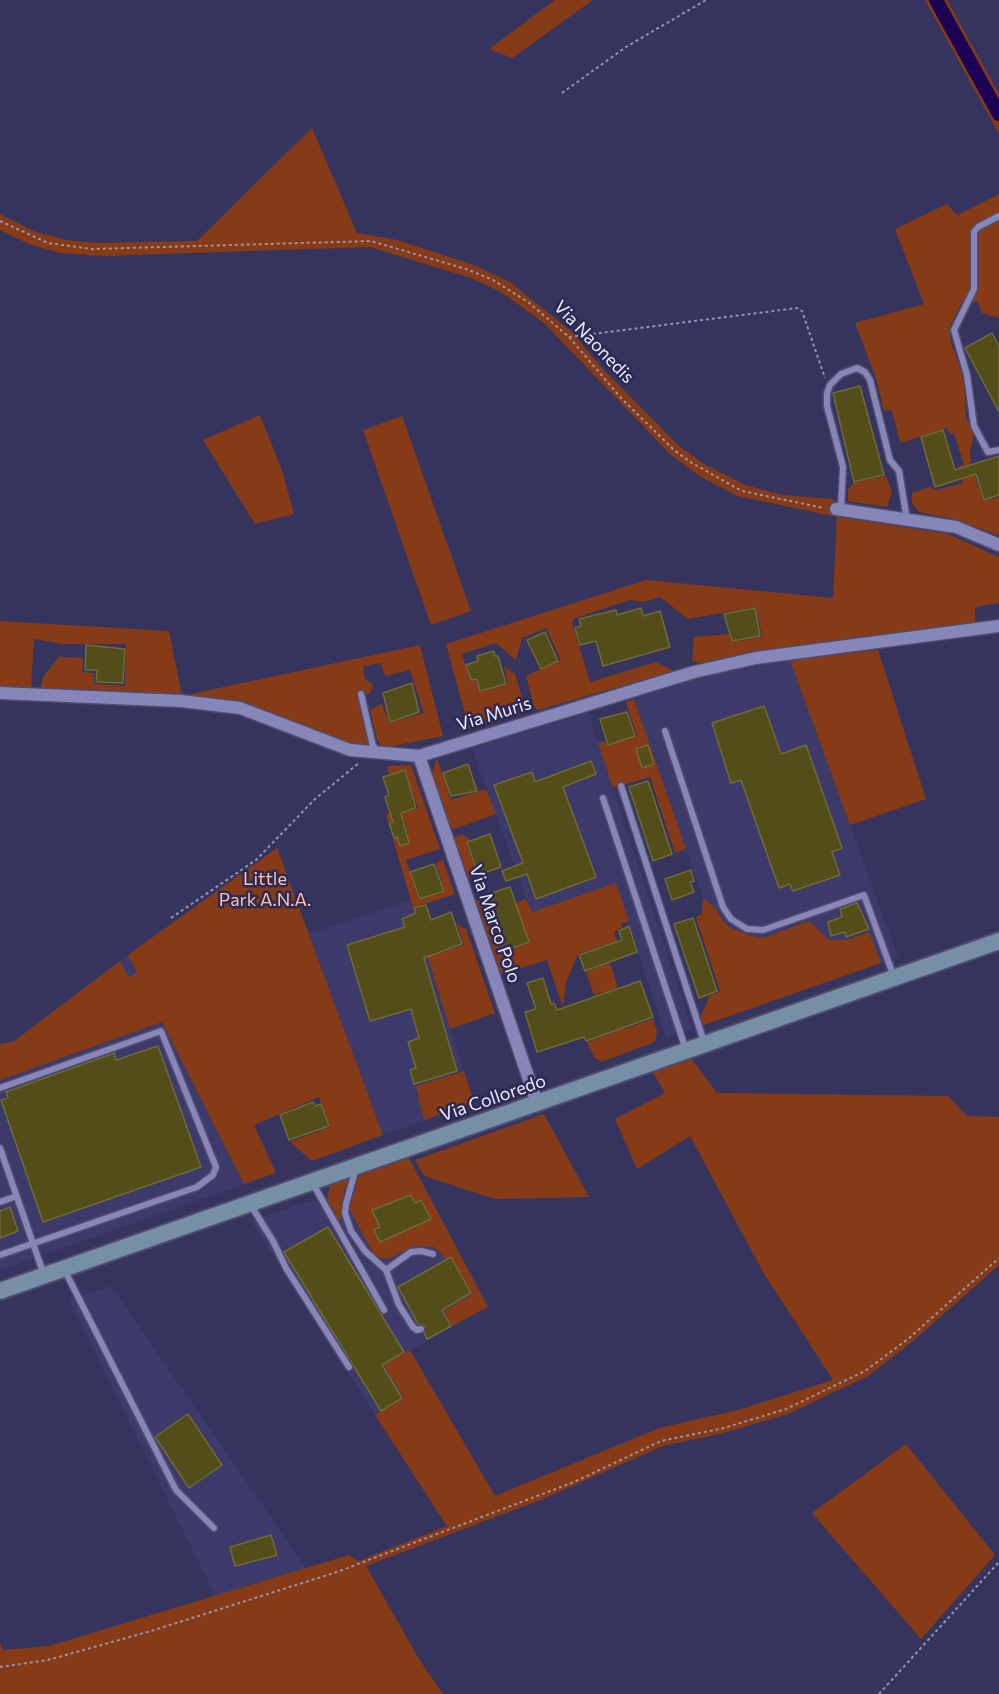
<!DOCTYPE html>
<html>
<head>
<meta charset="utf-8">
<style>
  body { margin:0 }
  canvas { display:block; background:#35345e }
</style>
</head>
<body>
<canvas width="999" height="1694"></canvas>
<script>
const c = document.querySelector('canvas').getContext('2d');
c.lineJoin = 'round';
function paint(path, color) {
  c.fillStyle = color;
  c.fill(path, 'evenodd');
}
function shape(rows) {
  const path = new Path2D();
  for (const r of rows) {
    path.moveTo(r[0], r[1]);
    for (let i = 2; i < r.length; i += 2) path.lineTo(r[i], r[i + 1]);
  }
  return path;
}
function trace(path, color, width, dash) {
  c.strokeStyle = color;
  c.lineWidth = width;
  c.lineCap = dash ? 'butt' : 'round';
  c.setLineDash(dash || []);
  c.stroke(path);
}
function drawText(font, color, halo, rows, align = 'center') {
  c.font = font + ' Commissioner,sans-serif';
  c.lineWidth = 5;
  c.setLineDash([]);
  c.textBaseline = 'middle';
  c.strokeStyle = halo;
  c.fillStyle = color;
  for (const [text, x, y, turn = 0] of rows) {
    c.save();
    c.translate(x, y);
    c.rotate((+turn || 0) * Math.PI / 180);
    c.textAlign = isNaN(turn) ? turn : align;
    if (halo) c.strokeText(text, 0, 0);
    c.fillText(text, 0, 0);
    c.restore();
  }
}
paint(shape([
  [790,660,898,957,742,1011,634,699,698,678],
  [588,713,692,1029,666,1038,616,883,531,912,472,748],
  [410,900,474,1103,383,1135,309,934],
  [164,928,276,1173,0,1270,0,1044,13,1042],
  [413,1165,488,1307,410,1350,495,1496,441,1517,251,1221],
  [111,1286,312,1577,219,1603,69,1300]
]), '#3c3a6b');
paint(shape([
  [555,0,593,0,512,58,489,49],
  [925,0,947,0,999,94,999,134],
  [312,128,357,233,397,240,474,265,510,282,572,332,602,368,678,445,704,464,745,485,783,495,833,499,838,517,948,534,999,557,999,603,975,607,975,623,757,652,700,663,692,660,694,637,729,634,731,642,762,637,756,607,688,619,660,597,643,602,630,600,575,618,572,623,590,682,656,662,674,671,538,710,534,706,526,676,561,660,546,628,522,638,516,660,496,643,462,654,470,681,476,680,480,692,508,684,504,666,515,674,526,709,524,714,469,729,446,644,646,580,833,598,837,517,737,496,698,475,670,454,544,323,501,292,471,278,370,247,102,256,60,253,29,244,0,230,0,214,33,231,67,240,96,243,197,241],
  [999,194,999,318,982,313,978,302,963,300,949,328,951,343,964,378,966,417,974,434,970,452,971,463,983,501,999,497,999,535,950,518,919,512,912,503,912,493,929,487,937,490,963,483,958,467,964,465,954,433,950,434,947,428,900,443,892,410,884,411,876,378,855,323,924,304,895,229,947,204,957,215],
  [260,415,282,470,294,514,255,524,203,440],
  [402,416,471,611,431,625,363,430],
  [886,476,892,491,887,507,848,501,848,489,854,483],
  [0,621,169,631,182,696,420,645,443,736,383,748,377,739,370,710,382,704,389,723,424,713,410,670,385,676,381,663,363,666,365,679,373,685,371,692,366,695,364,690,357,694,369,744,366,749,346,745,240,703,181,696,41,689,43,677,59,657,83,658,82,672,94,673,94,684,125,686,126,644,62,644,34,639,31,688,0,686],
  [878,650,926,799,850,825,790,660],
  [634,699,686,849,675,853,650,777,613,788,598,743,606,741,607,745,637,736,626,702],
  [437,758,451,800,486,789,496,814,451,830,432,772],
  [411,765,440,849,406,860,419,900,445,891,436,863,443,860,455,894,413,908,393,839,408,835,404,818,388,822,386,814,393,812,395,816,418,808,405,769,389,774,387,766],
  [462,834,471,840,466,842,477,875,468,878,454,837],
  [277,848,383,1135,312,1161,290,1142,330,1127,319,1097,254,1125,276,1173,244,1184,162,1022,0,1080,0,1044,13,1042,120,961,128,977,137,973,128,955],
  [616,883,629,921,621,924,622,928,614,932,619,947,604,945,578,954,566,982,563,1007,547,960,501,974,476,900,485,897,504,951,529,943,516,903,526,899,532,912],
  [703,898,716,909,723,921,731,928,753,936,763,938,809,921,829,940,847,940,869,932,881,963,701,1026,701,1017,709,996,720,991,696,917,702,914],
  [457,924,466,929,495,1013,450,1029,424,945,432,942,437,954,464,945],
  [610,963,618,987,610,990,624,1029,653,1019,657,1032,655,1042,601,1062,594,1057,587,1042,615,1032,602,993,594,995,586,972],
  [691,1058,717,1093,948,1096,967,1116,999,1117,999,1265,913,1341,868,1376,788,1414,724,1433,663,1446,543,1499,366,1566,419,1659,443,1694,0,1694,0,1643,3,1650,49,1646,349,1555,358,1561,447,1526,375,1415,404,1398,384,1365,410,1350,495,1496,659,1428,738,1410,833,1380,763,1272,690,1136,637,1169,615,1119,665,1093,652,1071],
  [464,1071,474,1103,424,1120,416,1086],
  [544,1114,589,1197,495,1199,424,1176,415,1160],
  [409,1158,488,1307,452,1326,444,1311,473,1294,451,1256,446,1259,434,1247,414,1246,388,1259,375,1257,349,1208,357,1185,344,1189,340,1222,327,1200,330,1185],
  [906,1444,995,1555,921,1639,812,1513]
]), '#863a15');
trace(shape([
  [936,0,999,114]
]), '#1b0255', 14);
const building = shape([
  [992,333,999,346,999,412,965,348,992,333],
  [860,386,884,475,854,482,833,393,860,386],
  [943,430,955,470,999,456,999,495,984,500,976,474,935,487,921,437,943,430],
  [641,608,643,616,660,611,670,647,603,666,596,641,580,645,575,628,581,626,579,619,616,610,617,615,641,608],
  [755,608,760,636,732,641,724,614,755,608],
  [545,632,558,661,541,669,527,640,545,632],
  [86,645,125,649,123,683,96,682,97,670,85,670,86,645],
  [494,651,495,656,498,656,506,684,480,691,477,679,471,680,466,665,478,661,477,656,494,651],
  [412,683,419,712,390,722,383,693,412,683],
  [764,706,781,754,806,745,842,848,832,852,840,875,793,891,790,884,779,888,741,780,731,783,712,723,764,706],
  [627,712,635,736,608,745,600,719,627,712],
  [648,745,654,764,642,768,636,749,648,745],
  [591,761,596,774,563,787,596,877,536,899,527,874,506,881,502,871,523,863,494,785,532,772,535,782,591,761],
  [468,764,477,791,451,796,443,773,468,764],
  [405,770,415,804,415,808,401,813,409,843,400,846,397,837,394,838,389,823,393,822,385,797,389,795,383,777,405,770],
  [648,781,672,854,653,861,629,787,648,781],
  [490,834,501,867,478,875,467,842,490,834],
  [434,864,444,891,420,899,410,872,434,864],
  [691,870,694,881,690,882,694,892,672,900,665,879,691,870],
  [510,887,529,942,504,951,485,895,510,887],
  [857,903,869,929,846,937,845,932,831,936,828,922,842,917,840,909,857,903],
  [426,905,431,920,451,912,462,944,424,958,457,1071,414,1084,410,1070,416,1068,408,1042,419,1038,411,1009,370,1021,347,945,405,927,402,919,416,913,414,908,426,905],
  [693,918,717,991,699,998,674,924,693,918],
  [629,926,637,952,585,971,579,955,622,940,619,931,629,926],
  [543,978,551,1004,554,1003,557,1010,640,981,653,1017,586,1041,584,1037,537,1052,525,1012,536,1009,527,983,543,978],
  [158,1046,201,1167,43,1222,1,1100,8,1098,6,1092,114,1053,116,1060,158,1046],
  [313,1102,315,1106,321,1104,329,1126,289,1140,280,1115,313,1102],
  [411,1195,415,1203,421,1200,431,1219,380,1242,374,1230,380,1227,372,1210,411,1195],
  [10,1207,18,1231,0,1238,0,1211,10,1207],
  [328,1227,404,1352,382,1365,402,1398,381,1411,284,1252,328,1227],
  [451,1257,471,1293,442,1310,451,1326,427,1339,424,1333,425,1326,418,1324,398,1287,451,1257],
  [188,1414,222,1465,189,1488,155,1437,188,1414],
  [271,1535,277,1555,235,1566,230,1547,271,1535]
]);
paint(building, '#534e19');
trace(building, '#706b36', 1.5);
const lane = shape([
  [999,216,978,227,974,232,974,289,954,330,967,375,974,426,988,452,999,450],
  [841,510,843,467,827,406,827,393,830,385,841,374,857,368,865,372,870,380,890,460,899,471,907,520],
  [361,694,373,746,378,750],
  [665,731,723,907,731,919,747,929,763,930,864,895,894,977],
  [621,786,704,1042],
  [603,798,686,1050],
  [0,1088,161,1031,216,1167,213,1175,197,1187,0,1255],
  [0,1148,44,1275],
  [356,1168,346,1204,345,1213,351,1231,365,1251,386,1270,399,1305,413,1327,417,1330,421,1329],
  [312,1182,384,1310],
  [0,1202,17,1196],
  [250,1204,273,1241,286,1268,349,1367],
  [386,1270,411,1252,421,1251,433,1254],
  [65,1271,176,1490,214,1528]
]);
const street = shape([
  [836,509,956,527,999,545],
  [0,693,181,701,240,708,350,750,419,756,694,672,756,658,999,626],
  [419,756,537,1103]
]);
const secondary = shape([
  [0,1291,999,941]
]);
trace(lane, '#4f4c6e', 9);
trace(street, '#4f4c6e', 15);
trace(secondary, '#4f4c6e', 20);
trace(shape([
  [562,93,626,47,706,0],
  [0,221,48,243,92,249,371,241,466,269,493,280,528,302,569,337,621,398,674,450,692,463,742,491,824,508],
  [569,337,797,308,802,311,825,378],
  [171,918,256,860,315,799,359,763],
  [0,1667,48,1660,151,1631,337,1572,574,1482,661,1441,724,1428,786,1409,865,1371,908,1339,999,1258],
  [879,1694,999,1562]
]), '#9494b1', 2, [3, 3]);
trace(lane, '#8687b8', 6);
trace(street, '#8687b8', 12);
trace(secondary, '#768fa7', 16);
drawText('18px', '#eaebfb', '#2c2953', [
  ["Via Naonedis",594,342,46],
  ["Via Muris",494,714,-17],
  ["Via Marco Polo",495,924,71],
  ["Via Colloredo",493,1098,-19]
]);
drawText('18px', '#fec2a9', '#2c2953', [
  ["Little",265,879],
  ["Park A.N.A.",265,900]
]);
</script>
</body>
</html>
